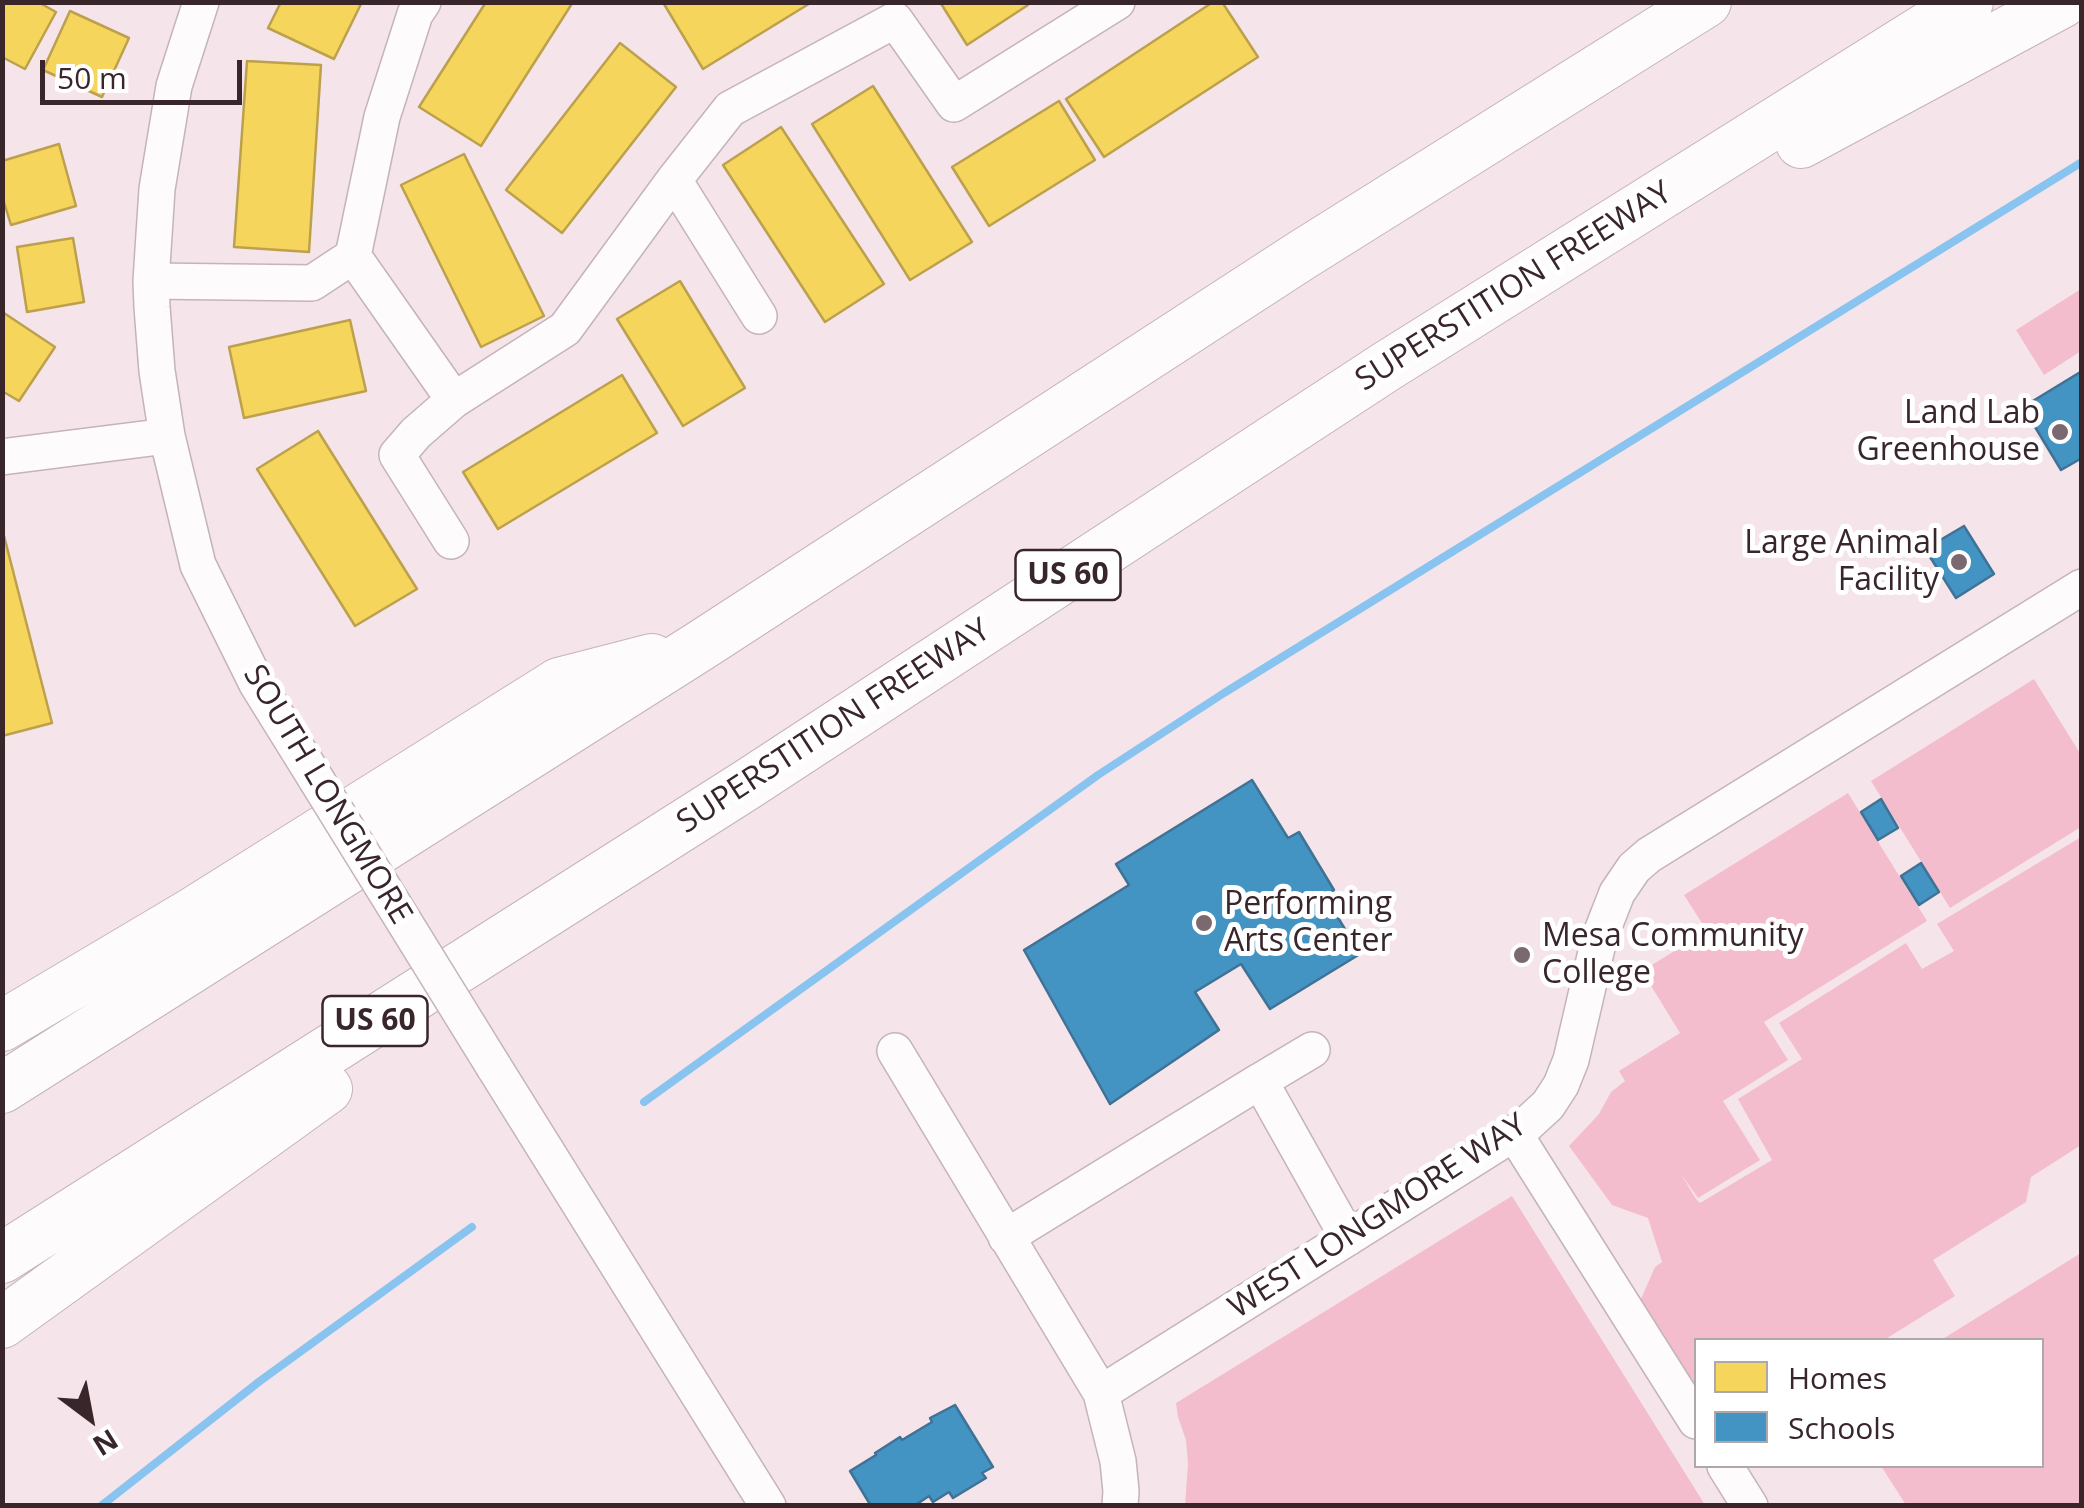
<!DOCTYPE html>
<html>
<head>
<meta charset="utf-8">
<style>
  body { margin:0 }
  #map { position:relative; width:2084px; height:1508px; overflow:hidden; background:#f5e5ea; font-family:"Open Sans",sans-serif }
  canvas { display:block }
  .frame { position:absolute; inset:0; border:5px solid #38262b; pointer-events:none }
  .legend { position:absolute; left:1694px; top:1338px; width:350px; height:130px; box-sizing:border-box; background:#fff; border:2px solid #afa8aa; margin:0; padding:12px 18px; list-style:none; font-size:30px; color:#38262b }
  .legend li { display:flex; align-items:center; gap:20px; height:50px }
  .legend b { width:50px; border:2px solid #afa8aa }
  .north { position:absolute; left:40px; top:1368px; width:100px; height:100px; -webkit-text-stroke:8px #fff; paint-order:stroke; rotate:148deg; font-size:28px; font-weight:700; line-height:40px; text-align:center; color:#38262b }
  .north::after { content:''; display:block; margin:auto; width:35px; height:45px; background:#38262b; clip-path:polygon(50% 0,100% 100%,50% 72%,0 100%) }
  .scale { position:absolute; left:40px; top:60px; width:202px; height:45px; box-sizing:border-box; border:5px solid #38262b; border-top:0; padding-left:12px; font-size:30px; line-height:35px; white-space:nowrap; color:#38262b; -webkit-text-stroke:8px #fff; paint-order:stroke }
</style>
</head>
<body>
<div id="map">
<canvas width="2084" height="1508"></canvas>
<div class="frame"></div>
<ul class="legend">
<li><b style="height:28px;background:#f6d55c"></b>Homes</li>
<li><b style="height:28px;background:#4393c3"></b>Schools</li>
</ul>
<div class="north">N</div>
<div class="scale">50 m</div>
</div>
<script>
const c = document.querySelector('canvas').getContext('2d');
c.lineJoin = 'round';
function paint(path, color) {
  c.fillStyle = color;
  c.fill(path, 'evenodd');
}
function shape(rows) {
  const path = new Path2D();
  for (const r of rows) {
    path.moveTo(r[0], r[1]);
    for (let i = 2; i < r.length; i += 2) path.lineTo(r[i], r[i + 1]);
  }
  return path;
}
function trace(path, color, width, dash) {
  c.strokeStyle = color;
  c.lineWidth = width;
  c.lineCap = dash ? 'butt' : 'round';
  c.setLineDash(dash || []);
  c.stroke(path);
}
function drawText(font, color, halo, rows, align = 'center') {
  c.font = font + ' "Open Sans",sans-serif';
  c.lineWidth = 10;
  c.setLineDash([]);
  c.textBaseline = 'middle';
  c.strokeStyle = halo;
  c.fillStyle = color;
  for (const [text, x, y, turn = 0] of rows) {
    c.save();
    c.translate(x, y);
    c.rotate((+turn || 0) * Math.PI / 180);
    c.textAlign = isNaN(turn) ? turn : align;
    if (halo) c.strokeText(text, 0, 0);
    c.fillText(text, 0, 0);
    c.restore();
  }
}
paint(shape([
  [2081,289,2081,351,2044,375,2016,330],
  [2034,679,2081,755,2081,827,1950,908,1871,781],
  [1848,793,1927,921,1764,1022,1788,1060,1723,1101,1760,1160,1698,1198,1681,1174,1696,1199,1700,1203,1772,1160,1738,1099,1802,1059,1779,1023,1906,943,1922,969,1954,951,1937,924,2081,837,2081,1145,2031,1177,2026,1202,1933,1260,1955,1296,1884,1340,1696,1340,1696,1401,1637,1308,1655,1267,1662,1262,1648,1218,1612,1205,1569,1146,1599,1114,1611,1092,1625,1081,1619,1071,1680,1033,1642,971,1707,931,1684,895],
  [1512,1196,1705,1505,1185,1505,1188,1464,1186,1440,1178,1417,1176,1403],
  [2081,1253,2081,1505,1906,1505,1881,1466,2042,1466,2042,1340,1941,1340]
]), '#f4bdce');
const homes = shape([
  [2,2,38,2,56,12,25,69,2,57,2,2],
  [281,2,362,2,334,59,268,28,281,2],
  [486,2,573,2,481,146,419,107,486,2],
  [667,2,812,2,703,69,664,4,667,2],
  [940,2,1027,2,1028,5,967,45,940,2],
  [1213,2,1222,2,1258,57,1104,157,1066,99,1213,2],
  [70,11,129,38,102,97,43,70,70,11],
  [620,43,676,87,562,233,506,190,620,43],
  [247,61,321,65,309,252,234,247,247,61],
  [873,86,972,242,910,280,812,124,873,86],
  [1059,101,1095,160,989,226,952,167,1059,101],
  [781,127,884,284,825,322,723,165,781,127],
  [59,144,76,206,11,225,2,196,2,161,59,144],
  [464,154,544,316,481,347,401,185,464,154],
  [73,238,84,302,27,312,17,247,73,238],
  [680,281,745,388,683,426,617,319,680,281],
  [4,313,55,347,19,401,2,391,4,313],
  [350,320,366,391,244,418,229,347,350,320],
  [622,375,657,433,498,529,463,472,622,375],
  [318,431,417,589,355,626,257,469,318,431],
  [2,528,52,723,2,736,2,528]
]);
paint(homes, '#f6d55c');
trace(homes, '#bda04d', 2.5);
const schools = shape([
  [2082,371,2082,458,2061,470,2023,407,2082,371],
  [1964,526,1994,574,1956,598,1925,549,1964,526],
  [1252,780,1288,838,1299,832,1334,890,1325,896,1360,954,1270,1009,1241,964,1195,992,1219,1030,1110,1104,1024,950,1129,885,1116,864,1252,780],
  [1881,799,1898,828,1878,840,1861,812,1881,799],
  [1921,863,1939,892,1919,905,1901,876,1921,863],
  [955,1405,993,1467,982,1473,986,1478,953,1498,949,1492,933,1502,929,1496,914,1506,871,1506,850,1471,876,1455,875,1453,900,1437,902,1440,932,1422,930,1418,955,1405]
]);
paint(schools, '#4393c3');
trace(schools, '#407295', 2.5);
trace(shape([
  [644,1102,1098,775,1224,693,2082,162],
  [101,1506,260,1381,472,1227]
]), '#88c4ef', 8);
const minor = shape([
  [201,2,174,86,157,189,151,281,152,307,157,371,167,436,198,565,257,684,316,779],
  [423,2,415,14,382,117,353,256,454,400,565,329,674,180,730,109,895,20,954,104,1117,2],
  [674,180,759,316],
  [151,281,312,283,353,256],
  [2,457,167,436],
  [451,541,397,455,416,433,454,400],
  [1312,1050,1260,1081,1348,1238],
  [895,1051,1101,1393,1118,1461,1121,1491,1120,1506],
  [494,1067,768,1506],
  [1514,1133,1696,1421],
  [1006,1237,1260,1081],
  [1101,1393,1524,1127,1548,1105,1561,1085,1571,1060,1599,939,1617,893,1634,868,1649,855,2082,587],
  [1725,1466,1750,1506]
]);
const highway = shape([
  [1801,143,2063,2],
  [2,1026,194,912,559,683,652,659],
  [2,1088,700,646,1302,255,1706,2],
  [2,1258,748,784,1387,366,1968,2],
  [2,1323,327,1089]
]);
trace(minor, '#c4b4b9', 38);
trace(highway, '#c4b4b9', 52);
trace(minor, '#fefbfc', 35);
trace(highway, '#fefbfc', 50);
const minorBridge = shape([
  [316,779,494,1067]
]);
trace(minorBridge, '#c4b4b9', 38, []);
trace(minorBridge, '#fefbfc', 35);
for (const [x, y, r, color] of [
  [2060,432,10,"#7a696e"],
  [1959,562,10,"#7a696e"],
  [1204,923,10,"#7a696e"],
  [1522,955,10,"#7a696e"]
]) {
  const dot = new Path2D();
  dot.arc(x, y, r, 0, 2 * Math.PI);
  c.fillStyle = color;
  c.fill(dot);
  trace(dot, '#fff', 4);
}
for (const [x, y, w] of [
  [1068,575,105],
  [375,1021,105]
]) {
  const box = new Path2D();
  box.roundRect(x - w / 2, y - 25, w, 50, 8);
  c.fillStyle = '#fff';
  c.fill(box);
  trace(box, '#38262b', 2.5);
}
drawText('bold 30px', '#38262b', null, [
  ["US 60",1068,575],
  ["US 60",375,1021]
]);
drawText('32px', '#38262b', '#fff', [
  ["SUPERSTITION FREEWAY",1514,287,-32],
  ["SUPERSTITION FREEWAY",834,727,-33],
  ["SOUTH LONGMORE",327,795,59],
  ["WEST LONGMORE WAY",1378,1217,-33]
]);
drawText('32px', '#38262b', '#fff', [
  ["Land Lab",2040,414],
  ["Greenhouse",2040,451],
  ["Large Animal",1939,544],
  ["Facility",1939,581],
  ["Performing",1224,905,"left"],
  ["Arts Center",1224,942,"left"],
  ["Mesa Community",1542,937,"left"],
  ["College",1542,974,"left"]
], 'right');
</script>
</body>
</html>
